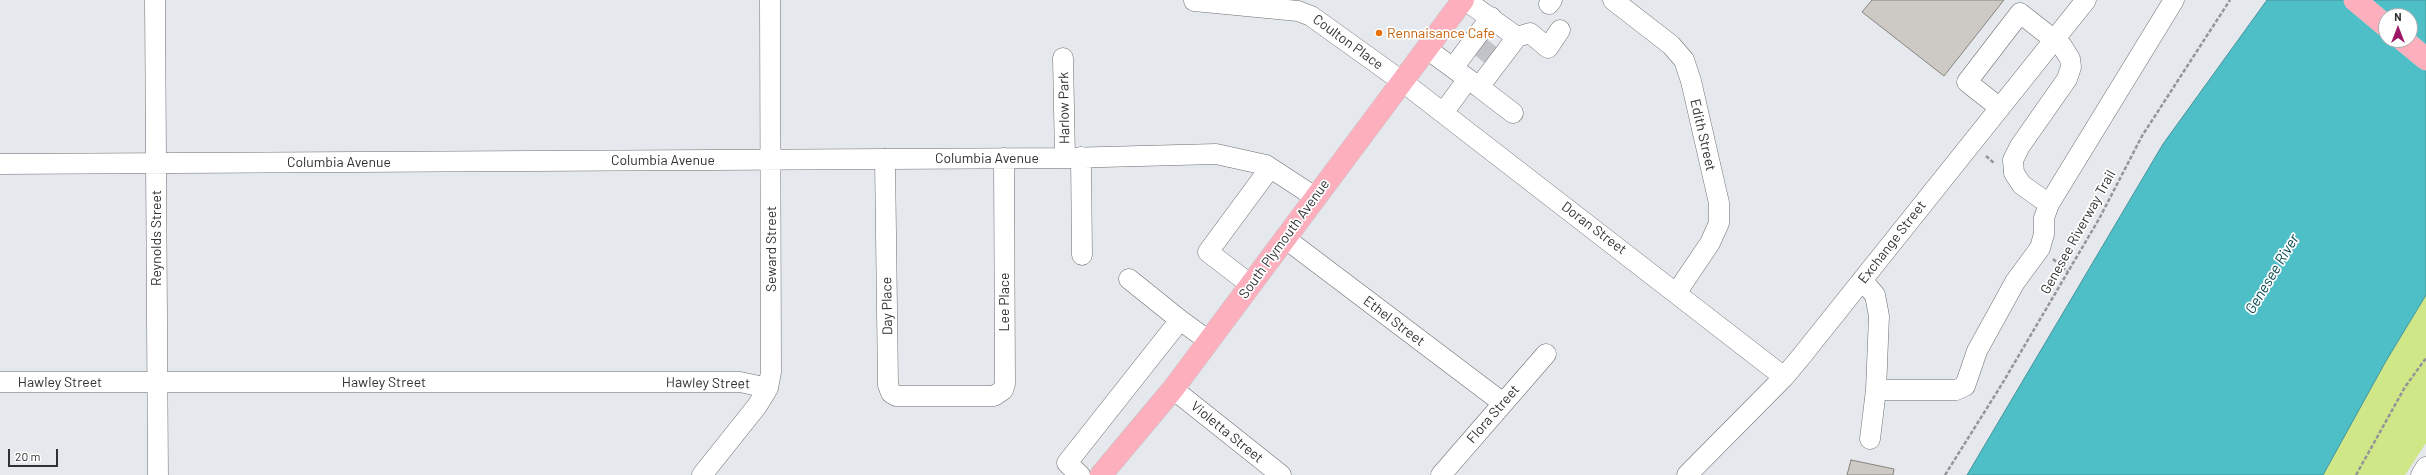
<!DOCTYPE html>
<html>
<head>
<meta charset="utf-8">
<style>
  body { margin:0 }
  #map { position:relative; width:2426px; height:475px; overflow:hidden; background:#e5e8ed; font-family:Barlow,sans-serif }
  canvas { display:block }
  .north { position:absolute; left:2378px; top:8px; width:40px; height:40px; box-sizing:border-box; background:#fff; border:1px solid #acadad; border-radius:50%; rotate:0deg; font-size:11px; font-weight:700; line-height:16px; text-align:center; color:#303133 }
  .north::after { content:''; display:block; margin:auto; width:14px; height:18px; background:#9d1768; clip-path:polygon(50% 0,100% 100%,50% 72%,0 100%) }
  .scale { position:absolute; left:8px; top:449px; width:50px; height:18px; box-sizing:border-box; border:2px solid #303133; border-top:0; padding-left:5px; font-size:12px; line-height:14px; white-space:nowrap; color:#303133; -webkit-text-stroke:3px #fff; paint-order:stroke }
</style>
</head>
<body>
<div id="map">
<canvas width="2426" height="475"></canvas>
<div class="north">N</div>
<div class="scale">20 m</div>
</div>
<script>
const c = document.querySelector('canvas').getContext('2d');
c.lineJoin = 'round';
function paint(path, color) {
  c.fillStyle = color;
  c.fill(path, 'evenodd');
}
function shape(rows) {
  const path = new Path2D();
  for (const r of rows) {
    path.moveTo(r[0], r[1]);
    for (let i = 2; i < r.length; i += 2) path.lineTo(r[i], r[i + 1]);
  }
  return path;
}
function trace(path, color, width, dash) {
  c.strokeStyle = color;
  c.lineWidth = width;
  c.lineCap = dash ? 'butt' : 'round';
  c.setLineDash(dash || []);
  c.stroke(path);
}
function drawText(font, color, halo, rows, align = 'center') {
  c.font = font + ' Barlow,sans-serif';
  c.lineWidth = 3.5;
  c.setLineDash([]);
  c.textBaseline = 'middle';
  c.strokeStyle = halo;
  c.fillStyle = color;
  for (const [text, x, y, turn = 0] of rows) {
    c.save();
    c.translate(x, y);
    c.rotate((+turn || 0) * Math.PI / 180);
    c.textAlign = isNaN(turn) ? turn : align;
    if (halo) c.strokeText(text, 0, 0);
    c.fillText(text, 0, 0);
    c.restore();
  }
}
paint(shape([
  [2426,295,2426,443,2405,475,2323,475,2386,361]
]), '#cfe786');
const water = shape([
  [2267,0,2426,0,2426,295,2386,361,2323,475,1967,475,2163,144,2267,0],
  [2386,16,2410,16,2410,40,2386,40,2386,16]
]);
paint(water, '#4ebec7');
trace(water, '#45949b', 1);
const building = shape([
  [1872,0,2004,0,1944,76,1862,12,1872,0],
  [1851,460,1894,469,1893,475,1847,475,1851,460]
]);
paint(building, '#cdcac5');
trace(building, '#86837f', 1);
trace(shape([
  [1478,45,1493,57]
]), '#c1c3c8', 20, [20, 10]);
const minor = shape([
  [155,0,158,475],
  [1613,0,1671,45,1684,60,1691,81,1719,203,1719,223,1710,243,1677,292],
  [1194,1,1298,11,1311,16,1403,82,1784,377],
  [1549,4,1552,0],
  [1517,37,1530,33,1548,48,1560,30],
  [1427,49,1479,87,1517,37,1465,0],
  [1063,58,1065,158],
  [1453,68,1491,17],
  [1479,87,1513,113],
  [2000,108,1967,82,2020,13,2062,46,2070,59,2071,67,2067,79,2020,146,2013,160,2014,173,2022,185,2049,204],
  [1443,113,1468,79],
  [1081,157,1082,255],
  [885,159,888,385,891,393,896,396,994,396,1003,390,1005,384,1004,158],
  [0,164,1065,158,1216,154,1266,165,1315,197],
  [1286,239,1503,403],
  [1129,279,1180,320],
  [1862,280,1875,295,1879,316,1876,390,1870,439],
  [1251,285,1208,252,1270,168],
  [0,382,740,382,768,388],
  [1173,389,1281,475],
  [1876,390,1956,390,1965,386,1977,351,2015,282,2040,248,2044,234,2044,218,2049,204,2174,0],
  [702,475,757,406,768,388,771,372,770,0],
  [1080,475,1067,463,1180,320,1209,341],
  [1441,475,1546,354],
  [1687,475,1784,377,1800,358,2086,0],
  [2421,475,2426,467]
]);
const major = shape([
  [2355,0,2386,26],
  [2403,40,2426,59],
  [1101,475,1173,389,1463,0]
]);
trace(minor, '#6c6e72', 21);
trace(major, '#c5c5c6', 23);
trace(shape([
  [1986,156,1994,163],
  [2053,259,2068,272],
  [1945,475,2002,384,2059,287,2099,219,2142,136,2230,0],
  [2356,475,2405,387,2426,358]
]), '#939599', 2.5, [4, 2]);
trace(minor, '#fff', 20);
trace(major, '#fdafbe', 22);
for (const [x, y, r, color] of [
  [1379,33,4,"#e8710a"]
]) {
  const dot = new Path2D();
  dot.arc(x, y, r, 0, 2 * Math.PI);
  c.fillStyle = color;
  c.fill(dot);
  trace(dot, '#fff', 1.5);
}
drawText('14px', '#c56008', '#fff', [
  ["Rennaisance Cafe",1387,33]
], 'left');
drawText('14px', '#303133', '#fff', [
  ["Coulton Place",1348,42,36],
  ["Harlow Park",1064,108,-91],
  ["Edith Street",1703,135,77],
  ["Columbia Avenue",987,158],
  ["Columbia Avenue",663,160],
  ["Columbia Avenue",339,162],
  ["Doran Street",1594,228,37],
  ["Genesee Riverway Trail",2078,232,-61],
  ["Reynolds Street",156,238,-90],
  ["South Plymouth Avenue",1284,239,-54],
  ["Exchange Street",1892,242,-52],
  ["Seward Street",771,249,-90],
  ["Lee Place",1004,302,-90],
  ["Day Place",887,306,-91],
  ["Ethel Street",1394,321,37],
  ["Hawley Street",60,382],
  ["Hawley Street",384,382],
  ["Hawley Street",708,383,1],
  ["Flora Street",1493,414,-49],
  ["Violetta Street",1227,432,39]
]);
drawText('italic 15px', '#084d52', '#fff', [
  ["Genesee River",2272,274,-59]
]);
</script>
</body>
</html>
